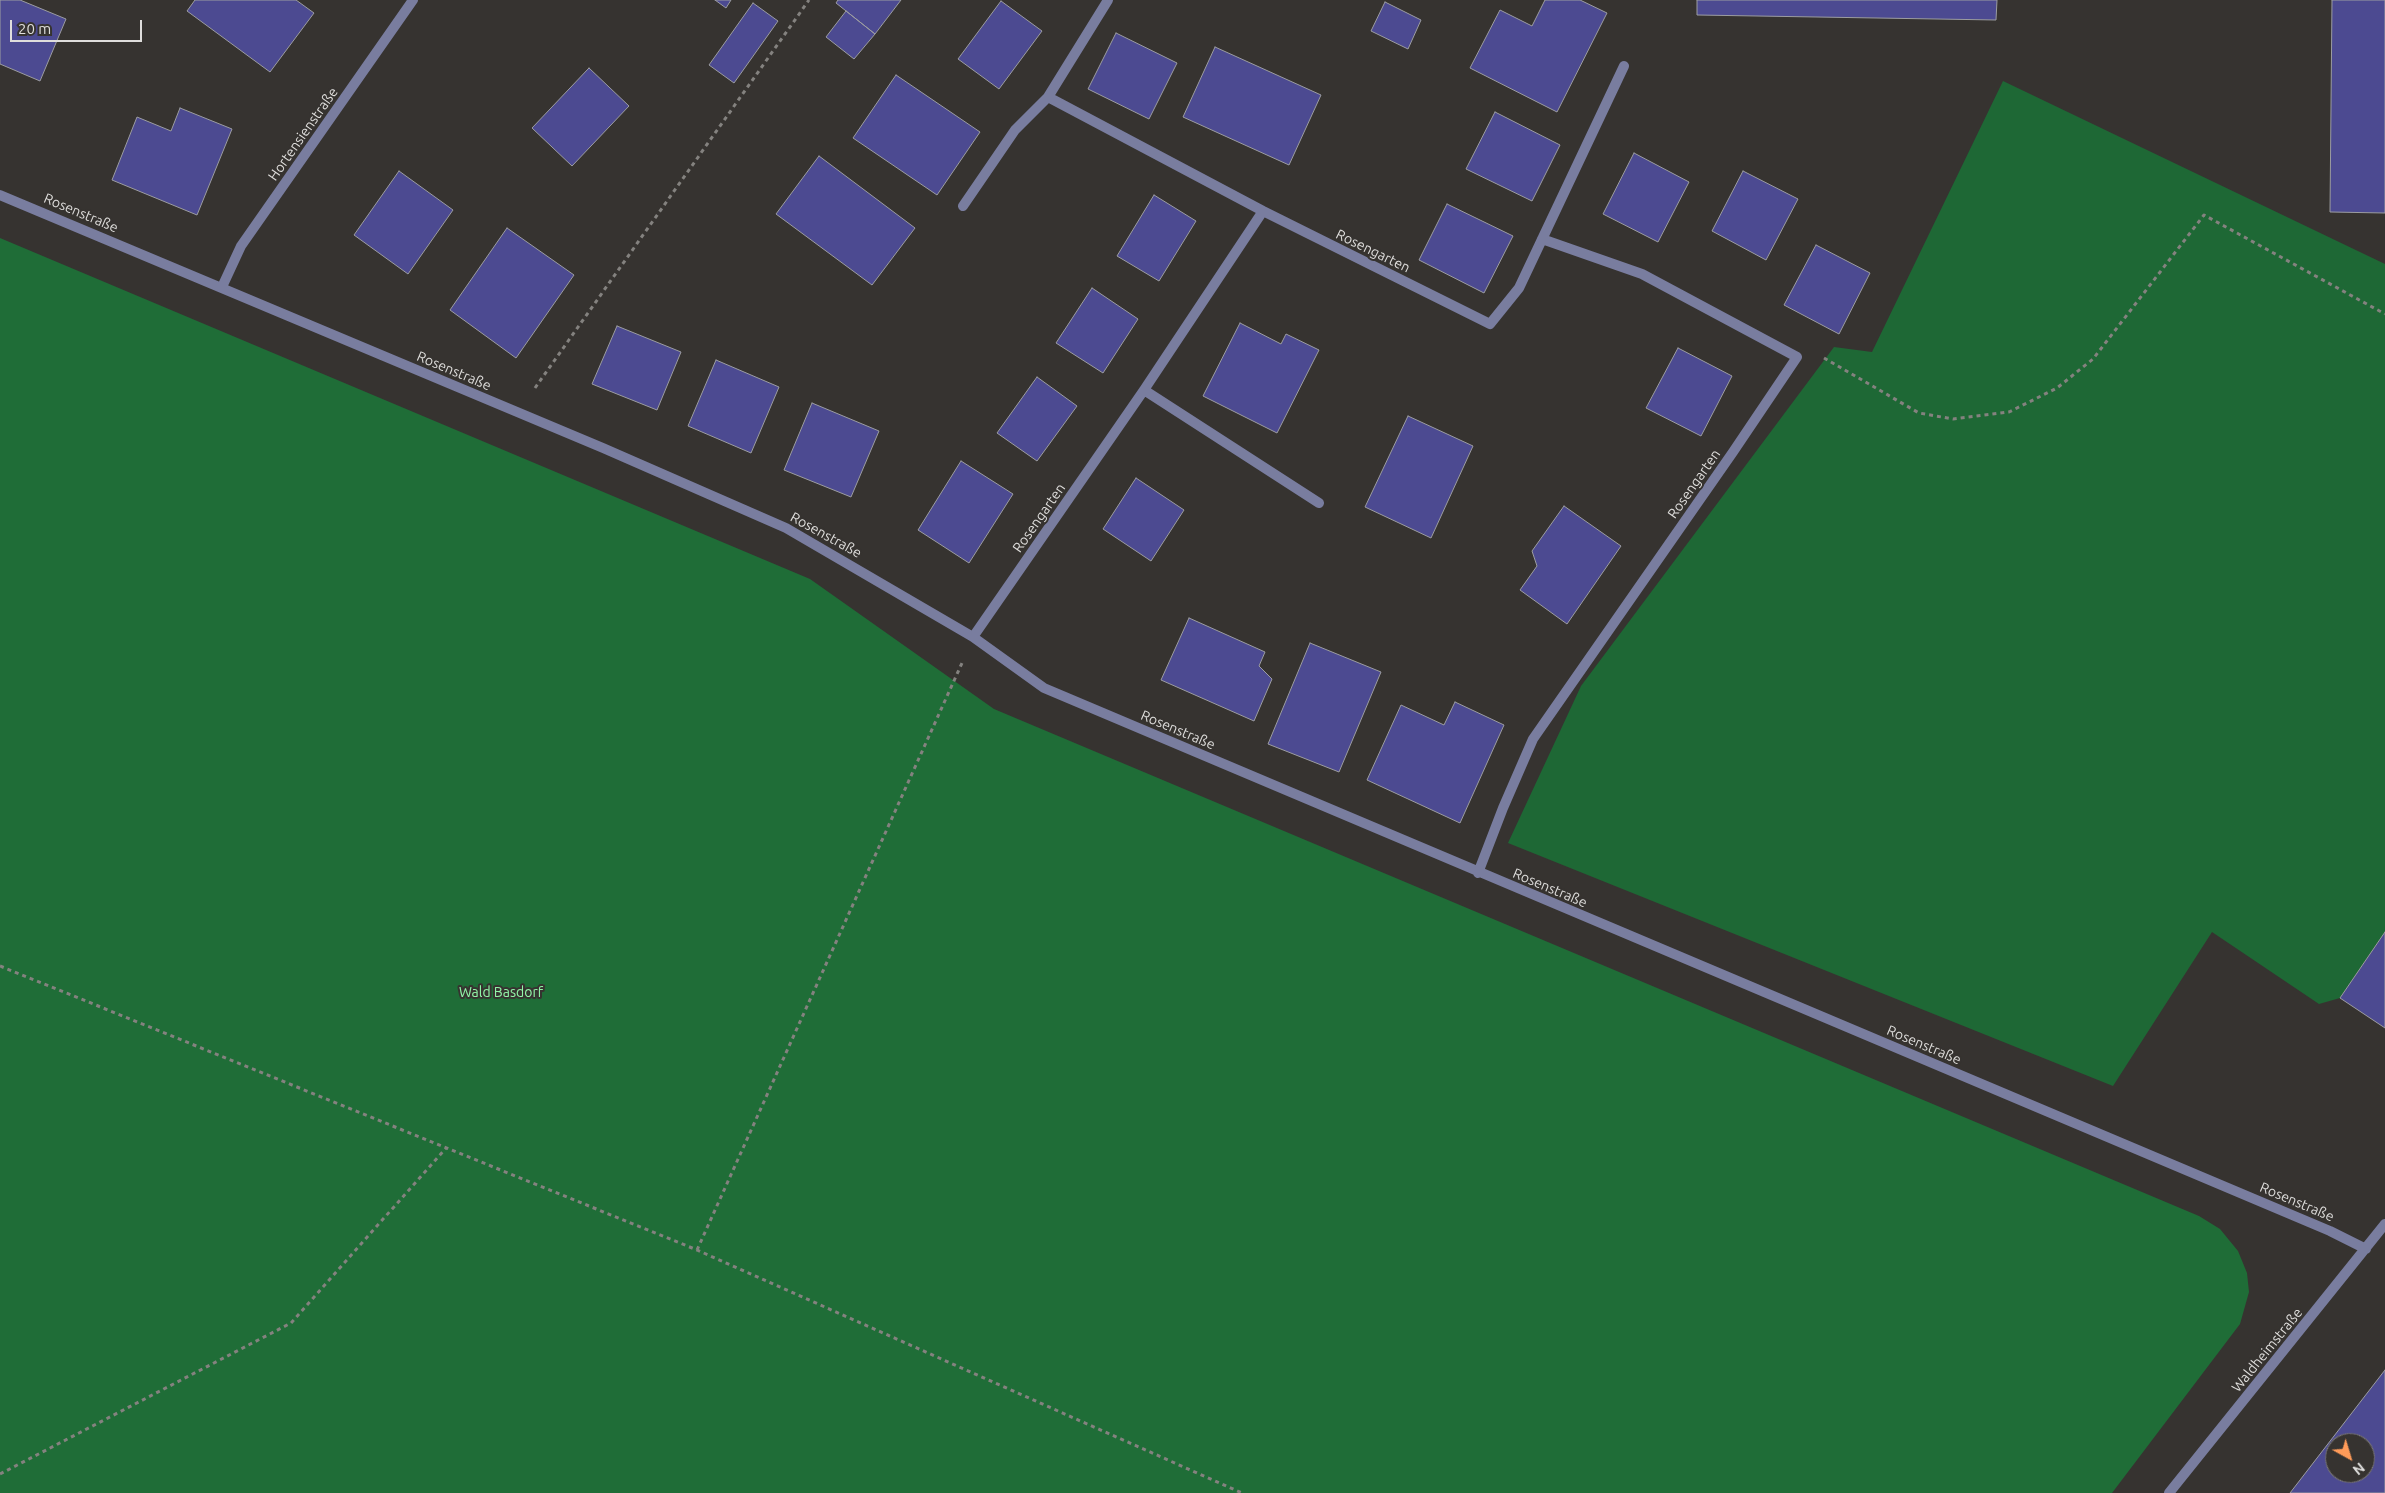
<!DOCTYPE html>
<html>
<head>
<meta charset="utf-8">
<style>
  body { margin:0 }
  #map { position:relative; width:2385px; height:1493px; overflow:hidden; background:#363330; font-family:Ubuntu,sans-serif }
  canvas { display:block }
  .north { position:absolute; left:2325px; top:1433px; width:50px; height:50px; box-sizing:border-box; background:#363330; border:1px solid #7a7775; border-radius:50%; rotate:141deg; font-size:14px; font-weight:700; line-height:20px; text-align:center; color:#dfdedc }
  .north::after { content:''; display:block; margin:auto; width:18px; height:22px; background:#ff9b59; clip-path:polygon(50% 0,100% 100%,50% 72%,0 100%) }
  .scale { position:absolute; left:10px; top:20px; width:132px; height:22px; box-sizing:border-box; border:2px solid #dfdedc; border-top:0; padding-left:6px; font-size:15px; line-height:18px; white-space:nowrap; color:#dfdedc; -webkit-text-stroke:4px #363330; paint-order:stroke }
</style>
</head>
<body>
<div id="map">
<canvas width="2385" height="1493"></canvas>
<div class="north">N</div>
<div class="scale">20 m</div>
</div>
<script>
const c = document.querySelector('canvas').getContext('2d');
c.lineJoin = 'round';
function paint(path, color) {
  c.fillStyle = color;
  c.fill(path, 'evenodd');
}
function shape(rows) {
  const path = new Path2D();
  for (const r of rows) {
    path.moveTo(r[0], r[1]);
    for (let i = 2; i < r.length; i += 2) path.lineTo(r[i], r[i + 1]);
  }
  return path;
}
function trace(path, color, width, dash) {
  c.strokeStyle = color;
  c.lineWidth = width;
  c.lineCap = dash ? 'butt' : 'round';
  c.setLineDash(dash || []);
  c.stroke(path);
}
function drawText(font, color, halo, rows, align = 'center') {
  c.font = font + ' Ubuntu,sans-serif';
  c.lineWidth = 4;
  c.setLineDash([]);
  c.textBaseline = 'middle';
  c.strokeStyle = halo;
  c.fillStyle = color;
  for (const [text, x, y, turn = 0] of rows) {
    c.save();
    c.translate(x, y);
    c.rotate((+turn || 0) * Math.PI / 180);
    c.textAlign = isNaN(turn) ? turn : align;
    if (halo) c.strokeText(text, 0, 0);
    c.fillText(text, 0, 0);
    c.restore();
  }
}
paint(shape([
  [2003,81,2385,264,2385,932,2340,998,2319,1004,2212,932,2113,1086,1508,843,1581,686,1834,347,1872,352]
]), '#1e6835');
paint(shape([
  [0,238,810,579,994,709,2199,1216,2220,1229,2238,1251,2247,1273,2249,1292,2240,1324,2112,1493,0,1493]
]), '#1f6d37');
const building = shape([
  [0,0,20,0,66,19,40,81,0,64,0,0],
  [195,0,296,0,314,13,270,72,187,11,195,0],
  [715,0,731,0,726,8,715,0],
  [838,0,901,0,875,34,836,3,838,0],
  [1545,0,1580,0,1607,13,1557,112,1470,68,1500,10,1532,26,1545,0],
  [1697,0,1997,0,1996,20,1697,15,1697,0],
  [2332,0,2385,0,2385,213,2330,212,2332,0],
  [1001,1,1042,31,999,89,958,59,1001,1],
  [1385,2,1421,20,1408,49,1371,31,1385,2],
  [753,3,778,21,734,83,709,65,753,3],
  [846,11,875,34,854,59,826,37,846,11],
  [1116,33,1177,63,1149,119,1088,89,1116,33],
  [1215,47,1321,95,1289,165,1183,117,1215,47],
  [589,68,629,106,572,166,532,128,589,68],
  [896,75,980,132,937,195,853,138,896,75],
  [180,108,232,129,197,215,112,180,137,117,171,131,180,108],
  [1495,112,1560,145,1532,201,1466,169,1495,112],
  [1634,153,1689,182,1658,242,1603,214,1634,153],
  [819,156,915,228,872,285,776,214,819,156],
  [399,171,453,210,408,274,354,235,399,171],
  [1743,171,1798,199,1766,260,1712,231,1743,171],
  [1154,195,1196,221,1159,281,1117,256,1154,195],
  [1447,204,1513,236,1484,293,1419,260,1447,204],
  [507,228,574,275,516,358,450,310,507,228],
  [1816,245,1870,273,1839,334,1784,305,1816,245],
  [1092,288,1138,319,1103,373,1056,343,1092,288],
  [1240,323,1281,344,1286,334,1319,350,1277,433,1203,396,1240,323],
  [617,326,681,352,657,410,592,384,617,326],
  [1678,348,1732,376,1701,436,1646,408,1678,348],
  [716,360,779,387,751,453,688,426,716,360],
  [1037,377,1077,406,1037,461,997,433,1037,377],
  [812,403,879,431,851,497,784,470,812,403],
  [1408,416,1473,446,1431,538,1365,507,1408,416],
  [961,461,1013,494,969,563,918,530,961,461],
  [1136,478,1184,510,1151,561,1103,529,1136,478],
  [1564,506,1621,546,1567,624,1520,590,1537,566,1532,551,1564,506],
  [1189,618,1265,652,1259,666,1272,679,1254,721,1161,680,1189,618],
  [1310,643,1381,672,1339,772,1268,744,1310,643],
  [1455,702,1504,725,1460,823,1367,780,1401,705,1444,725,1455,702],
  [2385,932,2385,1028,2340,998,2385,932],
  [2385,1370,2385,1493,2290,1493,2385,1370],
  [2335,1443,2365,1443,2365,1473,2335,1473,2335,1443]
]);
paint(building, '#4c4a91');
trace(building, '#9c9da1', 1);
trace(shape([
  [1824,358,1919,413,1953,419,2009,412,2057,388,2093,359,2204,215,2385,314],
  [535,388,809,0],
  [0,966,697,1250,1242,1493],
  [697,1250,962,663],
  [0,1474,291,1323,447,1147]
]), '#84827f', 3, [4, 4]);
trace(shape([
  [1048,97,1263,211,1490,324,1519,288,1624,66],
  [0,195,603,448,786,528,973,637,1044,688,2330,1231,2366,1249],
  [963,206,1015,130,1048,97,1108,0],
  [222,287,241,246,413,0],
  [1144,390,1319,503],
  [973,637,1144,390,1263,211],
  [1478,873,1503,808,1533,739,1733,452,1797,357,1642,274,1542,239],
  [2169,1493,2385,1224]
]), '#797d9f', 10);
drawText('14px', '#dfdedc', '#363330', [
  ["Hortensienstraße",303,134,-55],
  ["Rosenstraße",81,213,23],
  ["Rosengarten",1373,251,26],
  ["Rosenstraße",454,371,23],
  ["Rosengarten",1694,484,-55],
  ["Rosengarten",1039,518,-55],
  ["Rosenstraße",826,535,29],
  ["Rosenstraße",1178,730,23],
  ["Rosenstraße",1550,888,23],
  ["Rosenstraße",1924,1045,23],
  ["Rosenstraße",2297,1202,23],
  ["Waldheimstraße",2267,1350,-51]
]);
drawText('14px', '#92f6a8', '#363330', [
  ["Wald Basdorf",501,992]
]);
</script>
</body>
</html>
